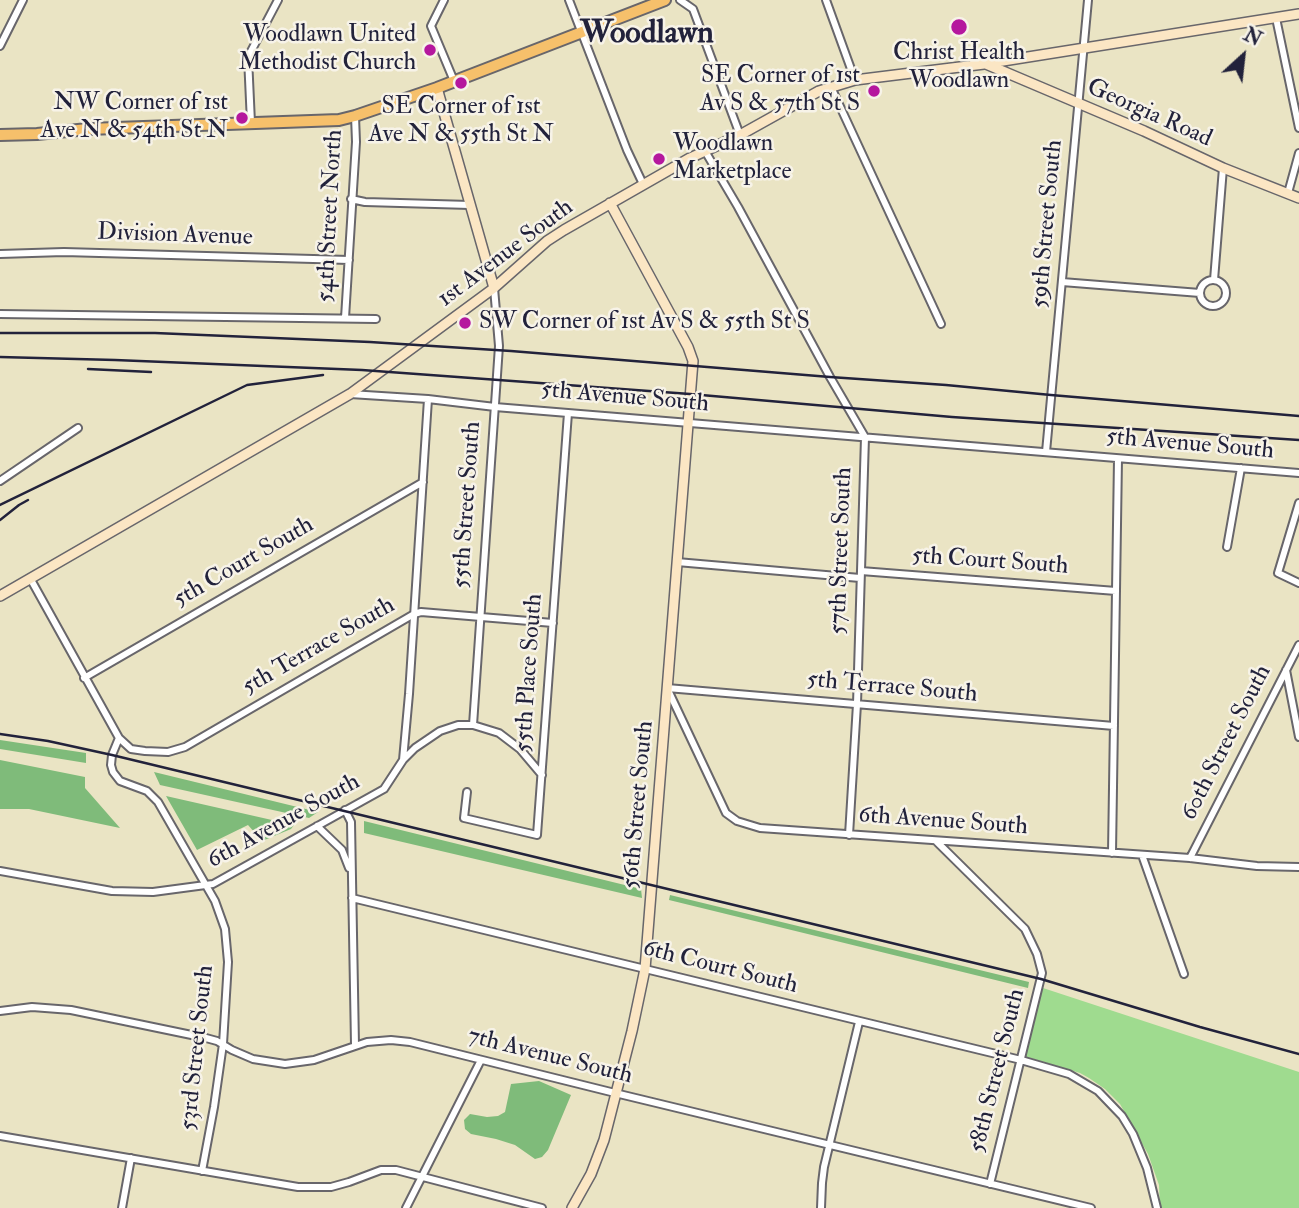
<!DOCTYPE html>
<html>
<head>
<meta charset="utf-8">
<style>
  body { margin:0 }
  #map { position:relative; width:1299px; height:1208px; overflow:hidden; background:#eae4c4; font-family:"IM FELL Double Pica",serif }
  canvas { display:block }
  .north { position:absolute; left:1208px; top:21px; width:70px; height:70px; -webkit-text-stroke:5px #f7f3e8; paint-order:stroke; rotate:27deg; font-size:19px; font-weight:700; line-height:28px; text-align:center; color:#22223b }
  .north::after { content:''; display:block; margin:auto; width:24px; height:32px; background:#22223b; clip-path:polygon(50% 0,100% 100%,50% 72%,0 100%) }
</style>
</head>
<body>
<div id="map">
<canvas width="1299" height="1208"></canvas>
<div class="north">N</div>
</div>
<script>
const c = document.querySelector('canvas').getContext('2d');
c.lineJoin = 'round';
function paint(path, color) {
  c.fillStyle = color;
  c.fill(path, 'evenodd');
}
function shape(rows) {
  const path = new Path2D();
  for (const r of rows) {
    if (r.length === 3) {
      path.moveTo(r[0] + r[2], r[1]);
      path.arc(r[0], r[1], r[2], 0, 2 * Math.PI);
      continue;
    }
    path.moveTo(r[0], r[1]);
    for (let i = 2; i < r.length; i += 2) path.lineTo(r[i], r[i + 1]);
  }
  return path;
}
function trace(path, color, width, dash) {
  c.strokeStyle = color;
  c.lineWidth = width;
  c.lineCap = dash ? 'butt' : 'round';
  c.setLineDash(dash || []);
  c.stroke(path);
}
function drawText(font, color, halo, rows, align = 'center') {
  c.font = font + ' "IM FELL Double Pica",serif';
  c.lineWidth = 5;
  c.setLineDash([]);
  c.textBaseline = 'middle';
  c.strokeStyle = halo;
  c.fillStyle = color;
  for (const [text, x, y, turn = 0] of rows) {
    c.save();
    c.translate(x, y);
    c.rotate((+turn || 0) * Math.PI / 180);
    c.textAlign = isNaN(turn) ? turn : align;
    if (halo) c.strokeText(text, 0, 0);
    c.fillText(text, 0, 0);
    c.restore();
  }
}
paint(shape([
  [1043,988,1299,1072,1299,1208,1160,1208,1159,1185,1148,1154,1120,1104,1105,1089,1089,1078,1080,1073,1024,1056]
]), '#9fdb8f');
paint(shape([
  [0,740,86,753,86,763,0,749],
  [0,760,85,777,85,788,120,828,29,809,0,809],
  [154,772,318,812,309,818,160,785],
  [166,796,294,825,291,829,262,841,248,825,197,850],
  [364,821,641,889,642,898,364,833],
  [670,895,1029,982,1028,988,669,900],
  [539,1081,571,1095,548,1150,542,1157,535,1159,515,1145,496,1139,471,1134,465,1129,464,1120,470,1114,487,1117,498,1116,505,1112,511,1084]
]), '#7fbb7a');
const street = shape([
  [444,0,431,26,454,81],
  [569,0,627,150,643,184],
  [680,0,693,9,740,135],
  [826,0,855,80],
  [1276,18,1299,128],
  [0,46,23,0],
  [831,87,941,324],
  [251,123,248,57,278,0],
  [705,151,738,207,830,377,865,437,857,704,849,835],
  [1288,193,1299,153],
  [351,199,365,202,470,205],
  [0,254,64,252,349,260],
  [1214,280,1223,168],
  [1213,293,13],
  [1062,282,1200,293],
  [0,314,376,319],
  [345,318,356,142,355,116],
  [350,394,428,399,495,407,1299,473],
  [1046,452,1088,0],
  [0,481,78,428],
  [1299,503,1278,573,1299,583],
  [1227,547,1241,468],
  [677,562,860,578],
  [861,571,1116,591],
  [30,578,119,738,112,755,111,765,113,772,120,781,147,791,158,802,215,901,225,929,228,962,223,1044,214,1107,202,1171],
  [1286,670,1299,737],
  [84,678,423,482],
  [667,688,1114,726],
  [668,690,726,813,737,821,760,828,1190,858,1257,866,1299,867],
  [473,725,499,346,494,288],
  [119,738,131,749,145,751,168,752,185,747,414,614,421,612,553,623],
  [403,760,409,694,428,399],
  [467,792,464,818,537,835,568,413],
  [345,810,351,822,355,1045],
  [317,826,342,850,349,868],
  [936,841,1025,929,1037,954,1042,973,990,1184],
  [1112,853,1118,459],
  [1142,855,1184,974],
  [1190,858,1299,645],
  [0,871,112,891,153,892,213,884,384,789,403,760,415,748,440,731,458,725,473,725,499,733,520,749,542,775],
  [352,898,1021,1060,1069,1074,1098,1091,1122,1116,1133,1134,1147,1168,1157,1208],
  [0,1011,32,1007,71,1010,206,1038,217,1041,232,1050,253,1059,285,1064,314,1060,367,1042,391,1040,410,1042,615,1093,1091,1208],
  [0,1136,298,1187,331,1187,349,1182,381,1170,396,1170,542,1208],
  [122,1208,131,1158],
  [406,1208,481,1060],
  [821,1208,822,1183,824,1167,859,1022]
]);
const secondary = shape([
  [986,64,1144,131,1223,168,1299,198],
  [437,88,494,288],
  [0,596,350,394,494,288,547,241,564,230,690,158,740,135,819,91,855,80,984,64,1299,14],
  [572,1208,591,1174,604,1140,632,1031,645,969,693,361,688,347,610,203]
]);
const primary = shape([
  [0,135,37,134,88,129,339,120,355,116,437,88,665,0]
]);
trace(street, '#68666b', 10);
trace(secondary, '#68666b', 12);
trace(primary, '#68666b', 14);
trace(street, '#fff', 6);
trace(secondary, '#fbe6c4', 9);
trace(primary, '#f6c06b', 10);
trace(shape([
  [0,333,155,333,370,342,511,351,830,377,946,385,1051,395,1299,416],
  [0,357,115,360,362,370,690,394,952,417,1299,440],
  [88,369,151,372],
  [0,505,247,385,323,375],
  [0,520,19,505,28,500],
  [0,734,48,741,112,755,1041,979,1200,1027,1299,1054]
]), '#22223b', 2.5);
for (const [x, y, r, color] of [
  [959,27,9,"#b5179e"],
  [430,50,7,"#b5179e"],
  [461,83,7,"#b5179e"],
  [874,91,7,"#b5179e"],
  [242,118,7,"#b5179e"],
  [659,159,7,"#b5179e"],
  [465,323,7,"#b5179e"]
]) {
  const dot = new Path2D();
  dot.arc(x, y, r, 0, 2 * Math.PI);
  c.fillStyle = color;
  c.fill(dot);
  trace(dot, '#f7f3e8', 2.5);
}
drawText('24px', '#22223b', '#f7f3e8', [
  ["Woodlawn United",416,36],
  ["Methodist Church",416,64],
  ["Christ Health",959,54,"center"],
  ["Woodlawn",959,82,"center"],
  ["SE Corner of 1st",860,77],
  ["Av S & 57th St S",860,105],
  ["NW Corner of 1st",228,104],
  ["Ave N & 54th St N",228,132],
  ["SE Corner of 1st",461,108,"center"],
  ["Ave N & 55th St N",461,136,"center"],
  ["Woodlawn",673,145,"left"],
  ["Marketplace",673,173,"left"],
  ["SW Corner of 1st Av S & 55th St S",479,323,"left"]
], 'right');
drawText('24px', '#22223b', '#f7f3e8', [
  ["Georgia Road",1149,114,24],
  ["54th Street North",331,216,-87],
  ["59th Street South",1048,224,-85],
  ["Division Avenue",175,236,2],
  ["1st Avenue South",506,254,-37],
  ["5th Avenue South",625,398,5],
  ["5th Avenue South",1190,445,5],
  ["55th Street South",468,505,-86],
  ["57th Street South",842,551,-88],
  ["5th Court South",990,562,4],
  ["5th Court South",244,563,-30],
  ["5th Terrace South",319,647,-30],
  ["55th Place South",530,673,-86],
  ["5th Terrace South",892,688,5],
  ["60th Street South",1227,743,-63],
  ["56th Street South",639,805,-85],
  ["6th Avenue South",284,822,-29],
  ["6th Avenue South",943,822,4],
  ["6th Court South",720,968,14],
  ["53rd Street South",198,1048,-84],
  ["7th Avenue South",550,1057,14],
  ["58th Street South",998,1071,-76]
]);
drawText('bold 32px', '#22223b', '#f7f3e8', [
  ["Woodlawn",647,35]
]);
</script>
</body>
</html>
